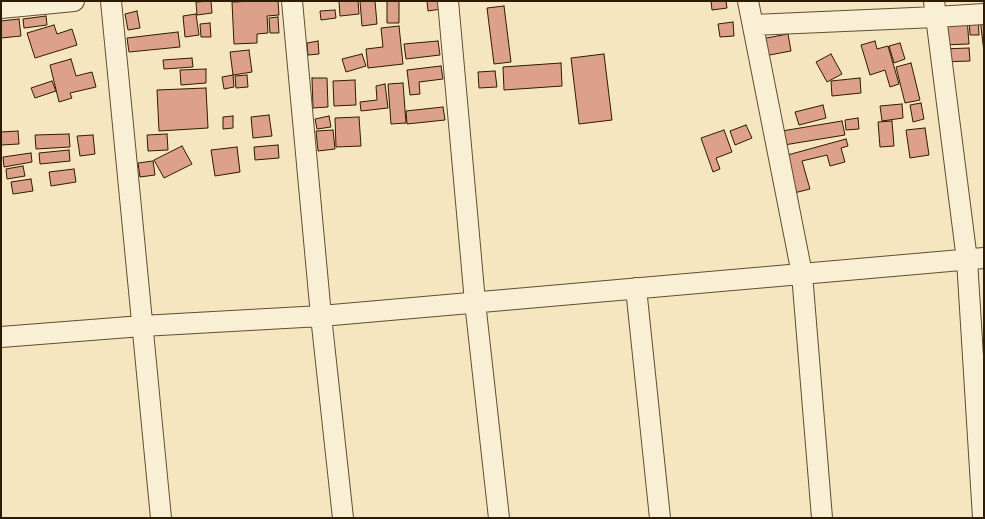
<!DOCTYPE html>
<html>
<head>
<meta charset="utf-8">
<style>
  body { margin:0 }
  #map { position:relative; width:985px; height:519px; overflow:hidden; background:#f6e6bf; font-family:"IM FELL French Canon",serif }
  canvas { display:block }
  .frame { position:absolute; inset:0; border:2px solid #2e1b01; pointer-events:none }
</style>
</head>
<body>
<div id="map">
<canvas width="985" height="519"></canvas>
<div class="frame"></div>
</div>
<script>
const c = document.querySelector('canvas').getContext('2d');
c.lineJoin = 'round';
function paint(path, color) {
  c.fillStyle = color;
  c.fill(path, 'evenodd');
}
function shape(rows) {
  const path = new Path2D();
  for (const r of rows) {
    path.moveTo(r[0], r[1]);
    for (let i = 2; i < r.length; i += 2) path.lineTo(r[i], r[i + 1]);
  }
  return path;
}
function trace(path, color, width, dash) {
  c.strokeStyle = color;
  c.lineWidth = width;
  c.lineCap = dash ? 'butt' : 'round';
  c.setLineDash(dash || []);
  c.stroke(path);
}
const building = shape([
  [211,1,212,13,197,15,196,2,211,1],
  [256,1,278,1,279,15,267,16,268,33,257,34,257,43,234,44,232,2,256,1],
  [339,1,358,1,359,14,340,16,339,1],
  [360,1,375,1,377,24,362,26,360,1],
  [387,1,399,1,399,23,387,23,387,1],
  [427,1,440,1,441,9,428,11,427,1],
  [711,1,726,1,727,8,712,10,711,1],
  [504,6,511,62,494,64,487,8,504,6],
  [335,10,336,18,321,20,320,11,335,10],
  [137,11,140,28,128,30,125,14,137,11],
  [196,14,199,35,185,37,183,16,196,14],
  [46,16,47,25,24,28,23,19,46,16],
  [278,17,279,33,270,33,269,18,278,17],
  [967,18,969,44,941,45,940,20,967,18],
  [969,18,978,18,979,35,970,35,969,18],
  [984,18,984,52,980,19,984,18],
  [19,19,21,36,1,38,1,21,19,19],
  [733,22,734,36,720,37,718,24,733,22],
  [210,23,211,37,201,37,200,24,210,23],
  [54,25,57,34,72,29,77,45,35,58,27,33,54,25],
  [399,26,403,64,368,68,366,49,383,47,381,28,399,26],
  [178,32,180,47,129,52,127,38,178,32],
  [788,34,791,51,764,56,761,39,788,34],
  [318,41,319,54,308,55,307,43,318,41],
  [438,41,440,55,406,59,404,44,438,41],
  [875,41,877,49,888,46,899,84,890,87,885,70,870,75,861,45,875,41],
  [900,43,905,59,894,63,889,46,900,43],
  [969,48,970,61,942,62,942,49,969,48],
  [249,50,252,72,233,75,230,52,249,50],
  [362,54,366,66,346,72,342,59,362,54],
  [604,54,612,120,579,124,571,58,604,54],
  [831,54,842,74,827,82,816,62,831,54],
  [192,58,193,67,164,69,163,60,192,58],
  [71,59,76,76,92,72,96,87,70,93,72,98,59,102,50,65,71,59],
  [561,63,562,86,504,90,503,67,561,63],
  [911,63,920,100,905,103,896,67,911,63],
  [441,66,443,79,419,82,420,94,410,95,407,70,441,66],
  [206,69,206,83,181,85,180,70,206,69],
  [495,71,497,87,479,88,478,72,495,71],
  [233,75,234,87,224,89,222,77,233,75],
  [247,75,248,87,236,88,235,76,247,75],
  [312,78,327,78,328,107,313,108,312,78],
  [860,78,861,93,832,96,831,81,860,78],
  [355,80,356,105,334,106,333,81,355,80],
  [52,81,56,91,35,98,31,88,52,81],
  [403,83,406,123,391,124,388,84,403,83],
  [385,84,388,108,361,111,360,102,377,100,376,86,385,84],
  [206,88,208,128,159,131,157,90,206,88],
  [921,103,924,119,913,122,910,105,921,103],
  [902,104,903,118,882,121,880,106,902,104],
  [823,105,826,118,799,125,795,112,823,105],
  [443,107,445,120,407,124,406,111,443,107],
  [269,115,272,136,253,138,251,117,269,115],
  [233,116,233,128,223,129,223,117,233,116],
  [329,116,331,127,317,129,315,119,329,116],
  [359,117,361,146,336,147,335,118,359,117],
  [858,118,859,129,846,130,845,120,858,118],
  [842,121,845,135,784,145,782,131,842,121],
  [892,121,894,146,880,147,878,122,892,121],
  [746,125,752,138,735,145,730,131,746,125],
  [925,128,929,155,910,158,906,130,925,128],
  [333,130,335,149,318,151,316,131,333,130],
  [724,130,732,152,716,158,720,169,713,172,701,138,724,130],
  [18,131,19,144,1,145,1,132,18,131],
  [69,134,70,147,36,149,35,135,69,134],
  [167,134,168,150,148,151,147,135,167,134],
  [93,135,95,154,80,156,77,136,93,135],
  [846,139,848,146,841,148,845,162,830,166,827,155,802,161,810,189,794,193,784,156,846,139],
  [278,145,279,158,255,160,254,147,278,145],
  [182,146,192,164,164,178,154,160,182,146],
  [237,147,240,172,215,176,211,150,237,147],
  [69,150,70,161,40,164,39,153,69,150],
  [31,153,32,162,4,167,3,157,31,153],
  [153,161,155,175,140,177,138,163,153,161],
  [23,166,25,176,7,179,6,169,23,166],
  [74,169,76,182,51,186,49,172,74,169],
  [31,179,33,191,13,194,11,182,31,179]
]);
paint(building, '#dca08b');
trace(building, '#2e1b01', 1);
const minor = shape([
  [111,1,161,518],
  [292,1,321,316,343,518],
  [448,1,475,302,499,518],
  [748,1,802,274,822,518],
  [934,1,967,260,983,518],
  [1,8,74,1],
  [753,25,936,17,984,14],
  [636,288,660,518],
  [1,337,142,326,321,316,984,258]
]);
trace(minor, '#604e30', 22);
trace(minor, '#f9efd5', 20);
</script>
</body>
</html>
